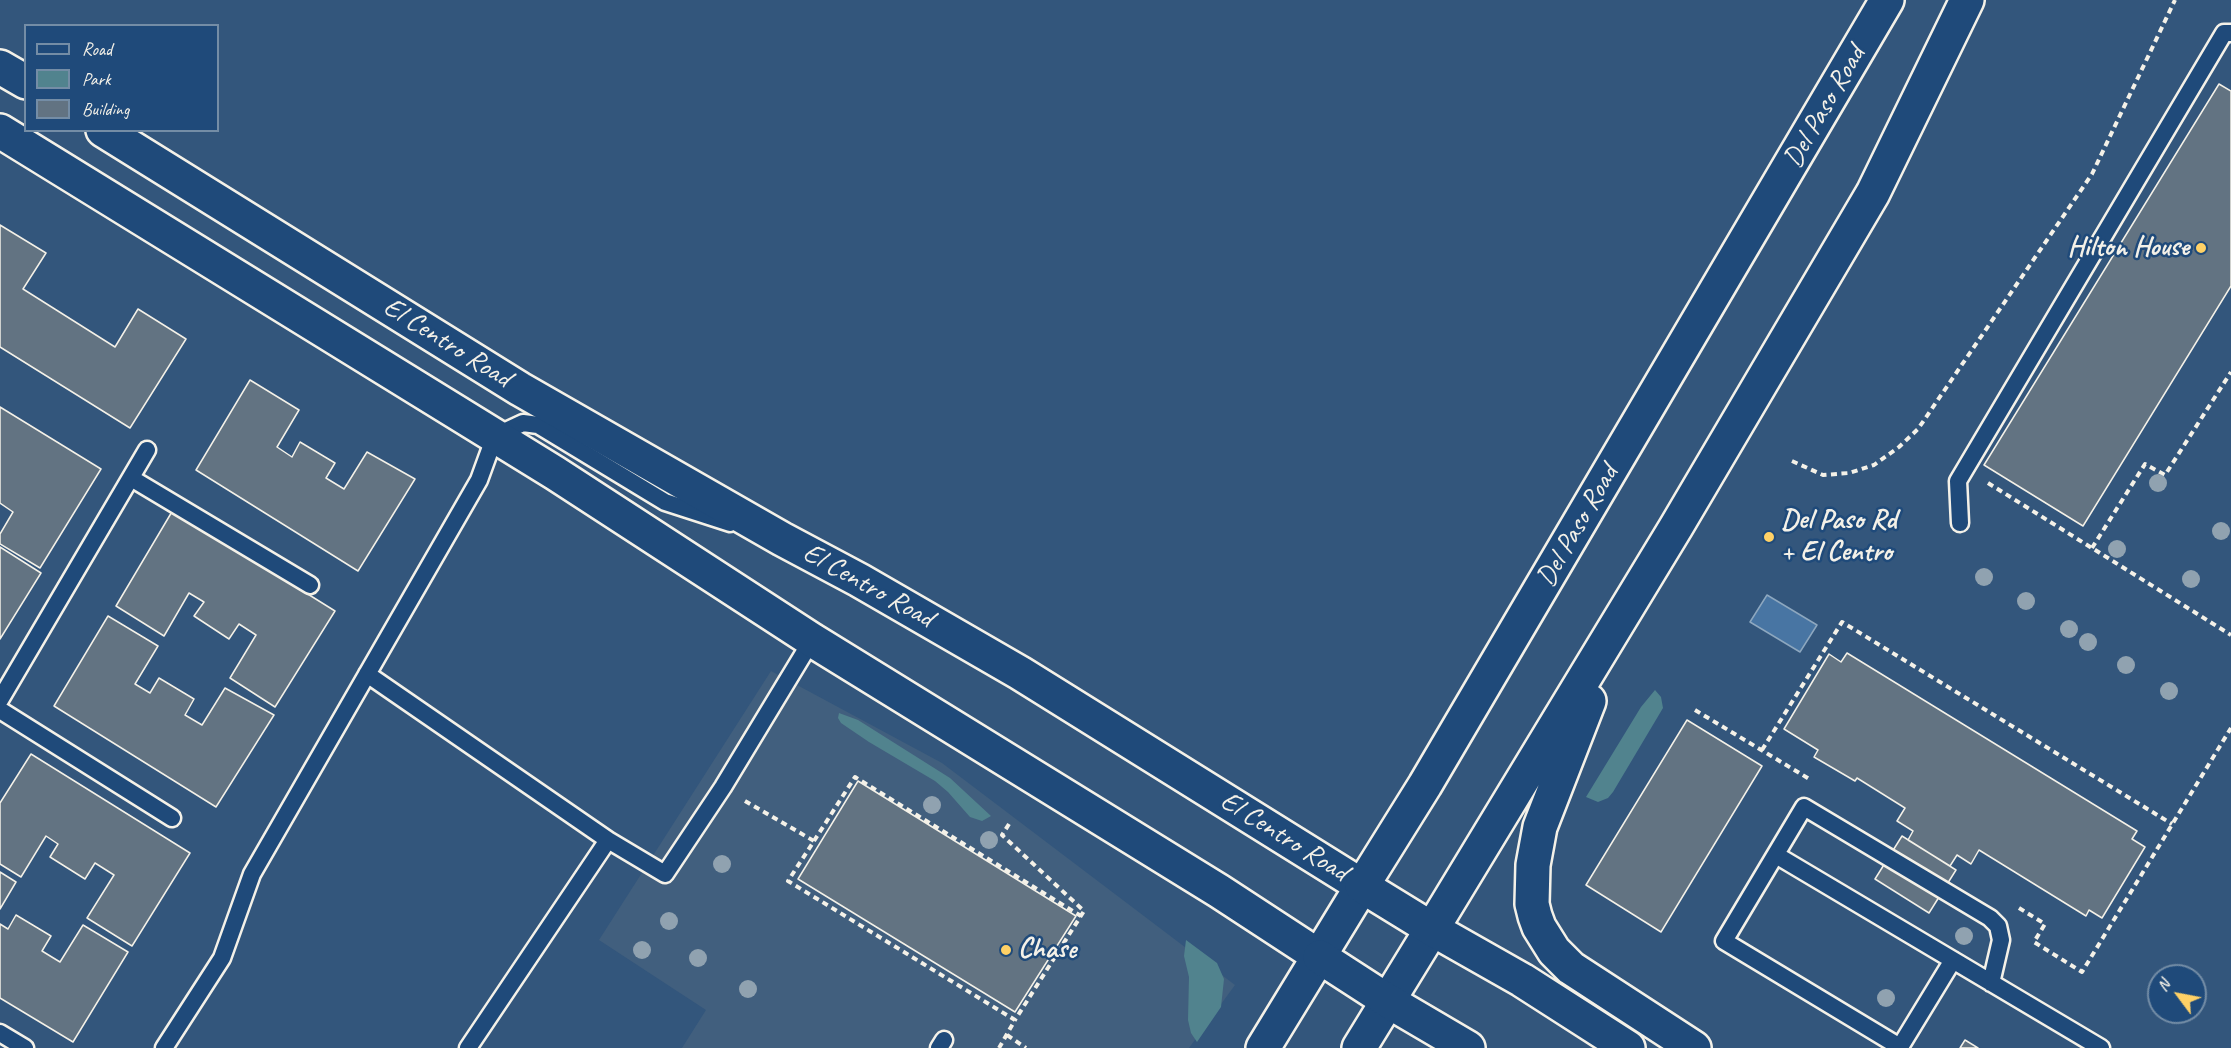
<!DOCTYPE html>
<html>
<head>
<meta charset="utf-8">
<style>
  body { margin:0 }
  #map { position:relative; width:2231px; height:1048px; overflow:hidden; background:#33567c; font-family:Caveat,sans-serif }
  canvas { display:block }
  .legend { position:absolute; left:24px; top:24px; width:195px; height:108px; box-sizing:border-box; background:#1f4a7a; border:2px solid #748da6; margin:0; padding:8px 10px; list-style:none; font-size:18px; color:#f4f1e8 }
  .legend li { display:flex; align-items:center; gap:12px; height:30px }
  .legend b { width:30px; border:2px solid #748da6 }
  .north { position:absolute; left:2147px; top:964px; width:60px; height:60px; box-sizing:border-box; background:#1f4a7a; border:2px solid #748da6; border-radius:50%; rotate:302deg; font-size:16px; font-weight:700; line-height:24px; text-align:center; color:#f4f1e8 }
  .north::after { content:''; display:block; margin:auto; width:21px; height:27px; background:#ffd166; clip-path:polygon(50% 0,100% 100%,50% 72%,0 100%) }
</style>
</head>
<body>
<div id="map">
<canvas width="2231" height="1048"></canvas>
<ul class="legend">
<li><b style="height:8px;background:#1f4a7a"></b>Road</li>
<li><b style="height:16px;background:#51838e"></b>Park</li>
<li><b style="height:16px;background:#627382"></b>Building</li>
</ul>
<div class="north">N</div>
</div>
<script>
const c = document.querySelector('canvas').getContext('2d');
c.lineJoin = 'round';
function paint(path, color) {
  c.fillStyle = color;
  c.fill(path, 'evenodd');
}
function shape(rows) {
  const path = new Path2D();
  for (const r of rows) {
    path.moveTo(r[0], r[1]);
    for (let i = 2; i < r.length; i += 2) path.lineTo(r[i], r[i + 1]);
  }
  return path;
}
function trace(path, color, width, dash) {
  c.strokeStyle = color;
  c.lineWidth = width;
  c.lineCap = dash ? 'butt' : 'round';
  c.setLineDash(dash || []);
  c.stroke(path);
}
function drawText(font, color, halo, rows, align = 'center') {
  c.font = font + ' Caveat,sans-serif';
  c.lineWidth = 5;
  c.setLineDash([]);
  c.textBaseline = 'middle';
  c.strokeStyle = halo;
  c.fillStyle = color;
  for (const [text, x, y, turn = 0] of rows) {
    c.save();
    c.translate(x, y);
    c.rotate((+turn || 0) * Math.PI / 180);
    c.textAlign = isNaN(turn) ? turn : align;
    if (halo) c.strokeText(text, 0, 0);
    c.fillText(text, 0, 0);
    c.restore();
  }
}
paint(shape([
  [771,671,942,763,1235,985,1189,1048,682,1048,706,1010,599,940]
]), '#415f7e');
paint(shape([
  [1655,690,1661,697,1663,708,1613,792,1608,798,1598,802,1586,797,1641,707],
  [839,713,858,720,950,778,991,816,982,821,970,817,948,792,935,781,869,742,841,723,838,718],
  [1186,940,1217,963,1224,979,1221,1007,1197,1042,1191,1033,1188,1020,1189,977,1184,956]
]), '#51838e');
const water = shape([
  [1767,595,1817,625,1800,652,1750,622,1767,595]
]);
paint(water, '#4875a3');
trace(water, '#8da7bf', 1.5);
const building = shape([
  [2219,84,2231,91,2231,286,2083,526,1984,465,2219,84],
  [0,225,46,253,23,289,115,347,138,309,186,339,130,428,0,347,0,225],
  [250,380,299,410,277,447,292,457,300,442,335,463,326,478,344,489,367,452,415,479,358,571,196,470,250,380],
  [0,407,101,469,40,568,0,544,0,534,13,512,0,503,0,407],
  [173,510,335,611,275,707,230,678,256,635,239,624,229,639,194,616,204,602,189,593,164,636,116,606,173,510],
  [0,547,41,573,0,639,0,547],
  [108,616,158,646,135,684,150,693,159,678,194,699,185,715,202,725,225,688,274,715,216,807,54,706,108,616],
  [1847,653,2137,831,2132,839,2145,847,2102,918,2089,910,2086,916,1979,850,1971,864,1957,855,1950,866,1908,840,1913,831,1897,821,1905,808,1857,778,1855,781,1814,757,1818,750,1784,729,1829,654,1841,662,1847,653],
  [1687,720,1762,766,1661,932,1586,885,1687,720],
  [31,754,190,853,132,946,87,918,114,875,95,863,85,879,50,857,58,844,46,836,21,877,0,864,0,803,31,754],
  [858,781,1076,916,1015,1012,798,879,858,781],
  [1902,836,1956,870,1929,913,1875,879,1902,836],
  [0,872,16,882,0,909,0,872],
  [16,915,51,936,42,951,60,962,83,925,128,952,73,1042,0,998,0,924,8,929,16,915],
  [1965,1040,1978,1048,1960,1048,1965,1040]
]);
paint(building, '#627382');
trace(building, '#f4f1e8', 1.5);
const service = shape([
  [131,478,310,585],
  [1960,523,1958,481,2224,33,2231,33],
  [367,674,608,840,468,1048],
  [0,700,147,450],
  [0,710,172,818],
  [608,840,665,874,723,787,812,640],
  [1776,855,2101,1048],
  [1953,960,1900,1047,1724,941,1804,807,1990,918,1998,926,2001,940,1991,983],
  [0,1033,25,1048],
  [164,1048,222,958,252,874,479,480,495,436,523,423,538,425,665,502,730,523],
  [939,1048,944,1040]
]);
const tertiary = shape([
  [0,67,26,82],
  [103,130,520,389,782,539,859,580,1020,673,1362,886,1263,1048],
  [0,131,555,473,812,640,1219,891,1320,957],
  [1359,1048,1432,929]
]);
const secondary = shape([
  [1589,701,1540,827,1533,865,1532,904,1535,916,1539,927,1554,951,1571,968,1694,1048],
  [1432,929,1676,527,1873,193,1967,0],
  [1320,957,1388,1001,1468,1048],
  [1628,1048,1522,980,1432,929,1362,886,1425,785,1887,0]
]);
trace(service, '#f4f1e8', 21);
trace(tertiary, '#f4f1e8', 38);
trace(secondary, '#f4f1e8', 38);
trace(shape([
  [1792,461,1823,475,1849,473,1874,465,1899,447,1918,429,2092,174,2175,0],
  [1988,483,2231,635],
  [2092,548,2145,464,2165,475,2231,372],
  [1695,710,1811,780],
  [1762,750,1842,622,2172,824],
  [745,801,814,841,788,881,1015,1020,999,1048],
  [1009,824,1002,835,1084,911,1015,1020],
  [814,841,855,777,1081,916],
  [2019,908,2045,924,2034,942,2082,972,2231,728],
  [1007,1035,1026,1048]
]), '#f4f1e8', 4, [6, 4.5]);
trace(service, '#1f4a7a', 16);
trace(tertiary, '#1f4a7a', 33);
trace(secondary, '#1f4a7a', 33);
c.fillStyle = '#90a2b0';
for (const [x, y] of [
  [2158,483],
  [2221,531],
  [2117,549],
  [1984,577],
  [2191,579],
  [2026,601],
  [2069,629],
  [2088,642],
  [2126,665],
  [2169,691],
  [932,805],
  [989,840],
  [722,864],
  [669,921],
  [1964,936],
  [642,950],
  [698,958],
  [748,989],
  [1886,998]
]) {
  c.beginPath();
  c.arc(x, y, 9, 0, 2 * Math.PI);
  c.fill();
}
for (const [x, y, r, color] of [
  [2201,248,6,"#ffd166"],
  [1769,537,6,"#ffd166"],
  [1006,950,6,"#ffd166"]
]) {
  const dot = new Path2D();
  dot.arc(x, y, r, 0, 2 * Math.PI);
  c.fillStyle = color;
  c.fill(dot);
  trace(dot, '#1f4a7a', 2);
}
drawText('28px', '#f4f1e8', '#1f4a7a', [
  ["Del Paso Road",1825,107,-60],
  ["El Centro Road",447,343,32],
  ["Del Paso Road",1578,526,-60],
  ["El Centro Road",868,586,29],
  ["El Centro Road",1284,837,32]
]);
drawText('bold 28px', '#f4f1e8', '#1f4a7a', [
  ["Hilton House",2189,248,"right"],
  ["Del Paso Rd",1781,521],
  ["+ El Centro",1781,553],
  ["Chase",1018,950]
], 'left');
</script>
</body>
</html>
